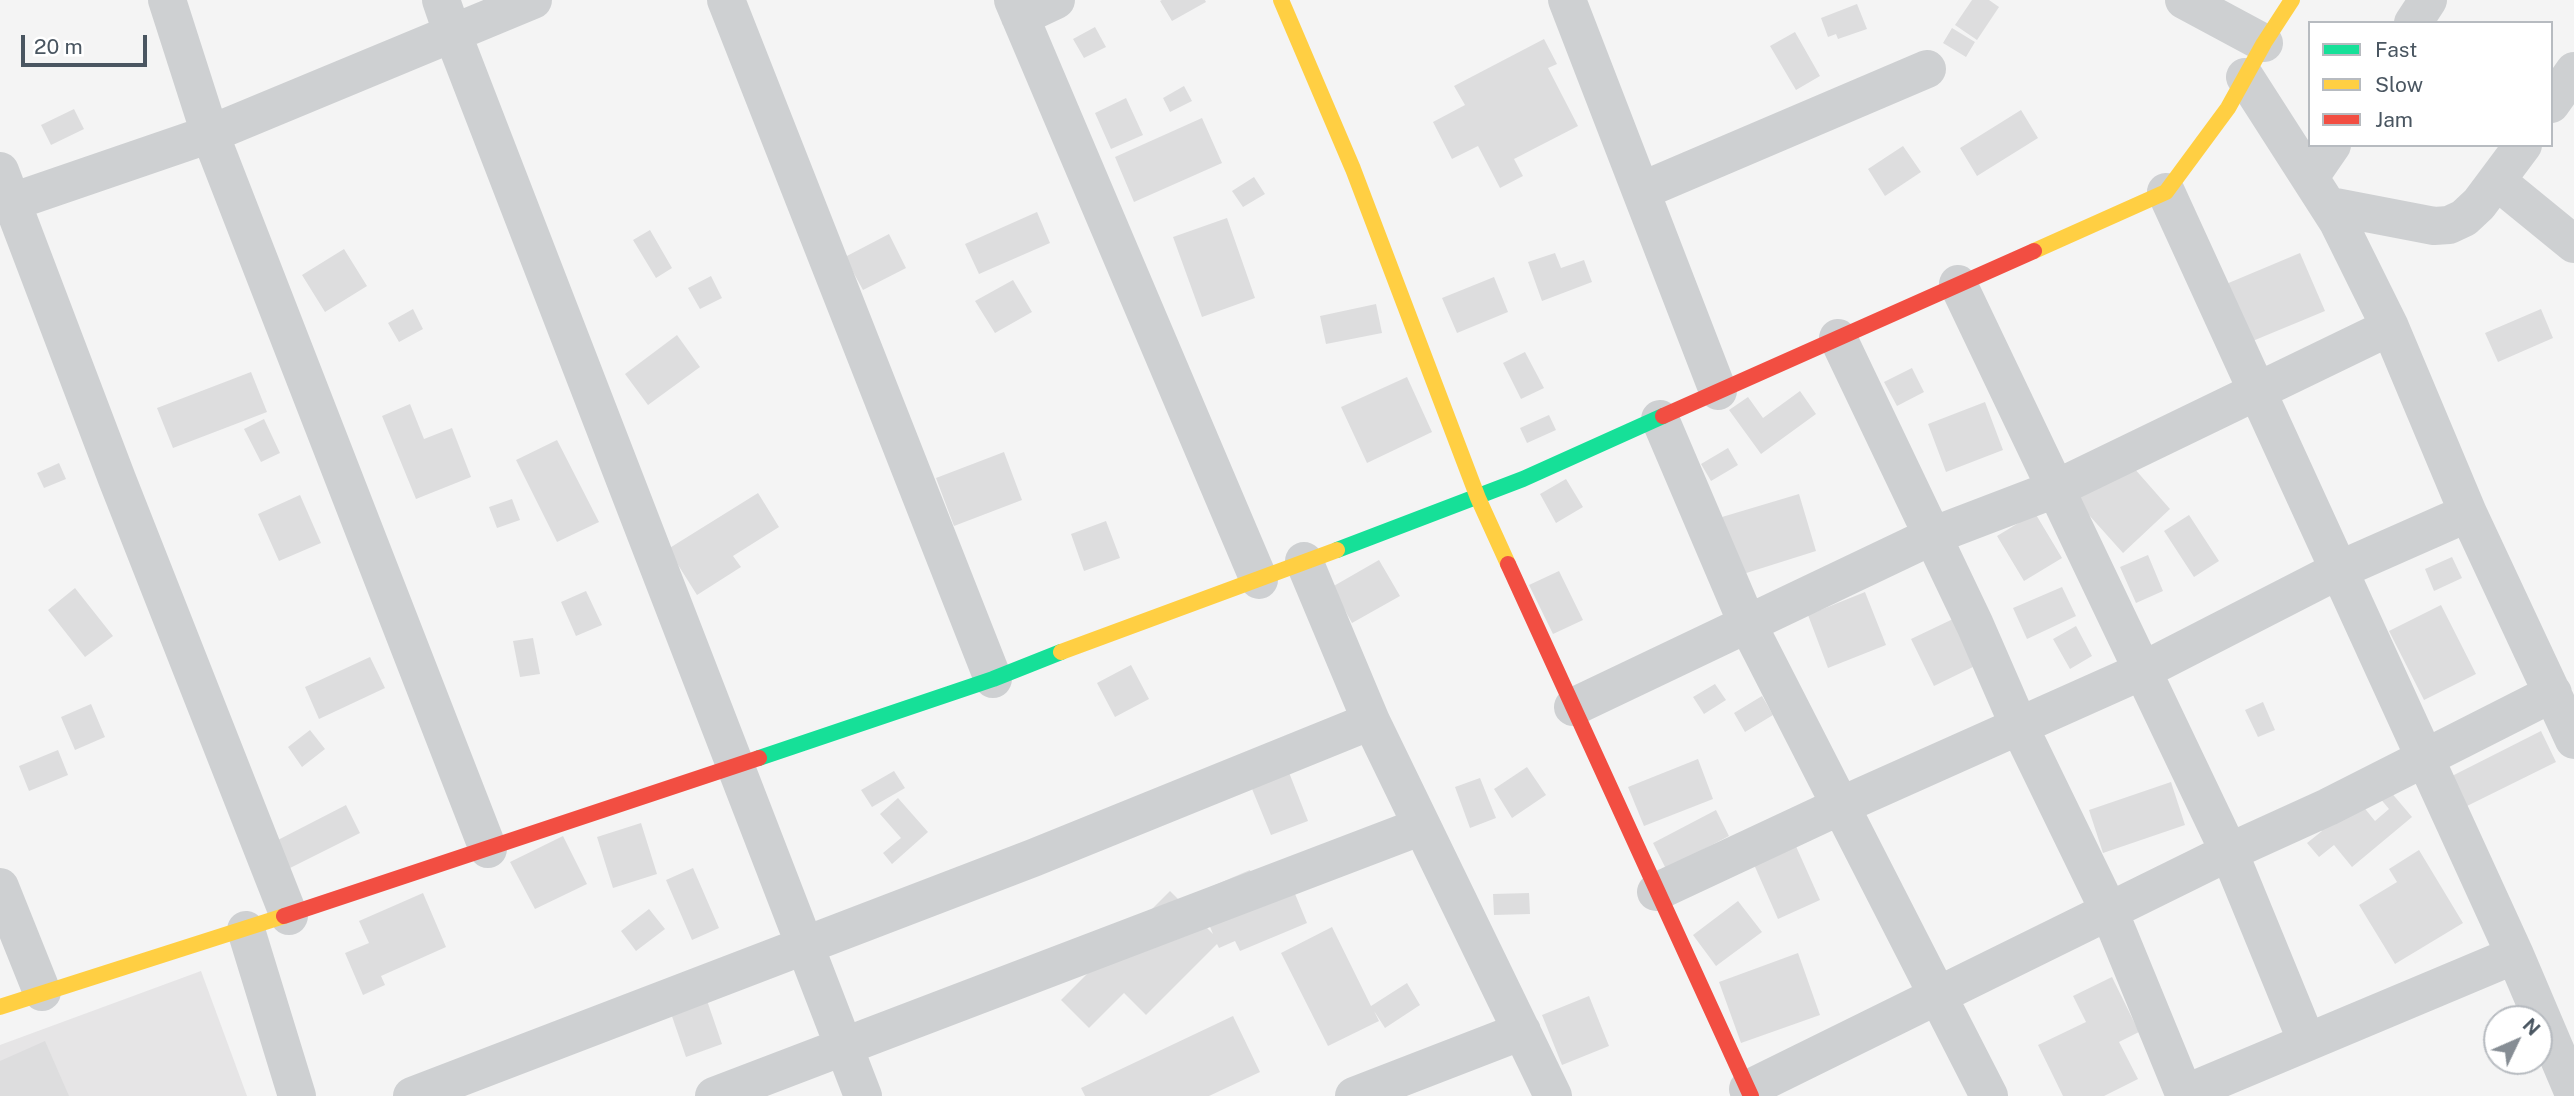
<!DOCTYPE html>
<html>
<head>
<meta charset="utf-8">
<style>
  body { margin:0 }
  #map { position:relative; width:2574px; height:1096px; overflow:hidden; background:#f4f4f4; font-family:"Public Sans",sans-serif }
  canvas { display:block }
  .legend { position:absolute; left:2308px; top:21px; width:245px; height:126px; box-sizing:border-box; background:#fff; border:2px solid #b7bbc0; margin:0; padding:9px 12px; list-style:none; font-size:21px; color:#4a5661 }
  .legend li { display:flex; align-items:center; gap:14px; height:35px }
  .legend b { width:35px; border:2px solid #b7bbc0 }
  .north { position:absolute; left:2483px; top:1005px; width:70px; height:70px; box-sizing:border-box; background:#fff; border:2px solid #b7bbc0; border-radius:50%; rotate:46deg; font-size:19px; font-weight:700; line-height:28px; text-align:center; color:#4a5661 }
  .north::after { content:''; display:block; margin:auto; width:24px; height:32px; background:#868d94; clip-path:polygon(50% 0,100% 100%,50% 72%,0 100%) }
  .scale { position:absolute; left:21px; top:35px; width:126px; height:32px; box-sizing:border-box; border:4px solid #4a5661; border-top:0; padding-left:9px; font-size:21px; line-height:24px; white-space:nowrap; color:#4a5661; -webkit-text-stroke:5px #fff; paint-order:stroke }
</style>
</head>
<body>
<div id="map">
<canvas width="2574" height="1096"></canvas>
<ul class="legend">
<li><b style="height:9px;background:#16e098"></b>Fast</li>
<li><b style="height:9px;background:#ffcf43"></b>Slow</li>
<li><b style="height:9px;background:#f24e42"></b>Jam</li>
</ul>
<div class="north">N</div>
<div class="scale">20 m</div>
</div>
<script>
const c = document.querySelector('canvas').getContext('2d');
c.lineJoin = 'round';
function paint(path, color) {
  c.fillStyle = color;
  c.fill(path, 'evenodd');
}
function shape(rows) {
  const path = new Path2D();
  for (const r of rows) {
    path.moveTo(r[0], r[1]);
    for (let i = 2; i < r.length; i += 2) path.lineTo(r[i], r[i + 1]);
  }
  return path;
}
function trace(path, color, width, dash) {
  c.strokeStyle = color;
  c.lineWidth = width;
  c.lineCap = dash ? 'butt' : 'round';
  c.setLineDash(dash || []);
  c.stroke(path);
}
paint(shape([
  [201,971,247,1096,0,1096,0,1045]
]), '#e6e5e6');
paint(shape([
  [1162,0,1205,0,1206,2,1172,21,1160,1],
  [1972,0,1989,0,1999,7,1977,40,1955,25],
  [1857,4,1867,29,1838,39,1836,34,1828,37,1821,18],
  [1095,27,1106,47,1084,58,1073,39],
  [1952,28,1975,42,1966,57,1943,43],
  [1795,32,1820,76,1796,90,1770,46],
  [1544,39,1557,64,1548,68,1578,126,1514,159,1523,176,1500,188,1478,146,1452,159,1433,122,1465,105,1454,86],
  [1184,86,1192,101,1170,112,1163,98],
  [1126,98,1143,135,1111,149,1095,113],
  [74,109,84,129,51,145,41,125],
  [2021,110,2038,138,1977,176,1960,148],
  [1202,118,1222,163,1134,202,1115,157],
  [1903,146,1921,172,1885,196,1868,169],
  [1254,177,1265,194,1243,207,1232,191],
  [1037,212,1050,243,979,274,965,244],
  [1227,218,1255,298,1202,317,1173,237],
  [650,230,672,268,656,278,633,240],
  [889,234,906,268,863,290,845,257],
  [344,249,367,286,325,312,302,275],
  [1555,253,1561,268,1584,260,1592,282,1542,301,1528,262],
  [2300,253,2325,311,2243,345,2219,287],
  [711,276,722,298,700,309,688,288],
  [1494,277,1508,312,1457,333,1442,298],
  [1013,280,1032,312,995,333,975,301],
  [1376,304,1382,333,1326,344,1320,316],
  [413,309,423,329,399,342,388,323],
  [2541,309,2553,338,2498,362,2485,333],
  [677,335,700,367,648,405,625,374],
  [1525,352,1544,388,1521,399,1503,363],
  [1912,368,1924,392,1897,406,1884,382],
  [251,372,267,412,173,448,157,408],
  [1407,377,1432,432,1367,463,1341,407],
  [1800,391,1816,414,1761,454,1729,410,1748,397,1763,418],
  [1985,402,2003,450,1946,472,1928,424],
  [410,404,424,439,452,428,471,477,416,499,382,416],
  [1549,415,1556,430,1527,443,1520,428],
  [264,419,280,453,261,462,244,429],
  [557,440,599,522,557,542,516,460],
  [1728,448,1738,465,1711,481,1701,464],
  [2119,451,2170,509,2123,553,2071,495],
  [1004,452,1022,500,954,526,936,478],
  [59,463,66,479,44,488,37,473],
  [1566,479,1583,507,1556,523,1540,494],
  [758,493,779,527,733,556,741,567,697,595,668,549],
  [1799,494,1816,551,1740,575,1722,517],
  [300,495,321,543,279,561,258,514],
  [512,499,520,520,497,528,489,507],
  [2035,513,2062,558,2024,581,1997,536],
  [2189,515,2219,561,2194,577,2164,531],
  [1106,521,1120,558,1084,571,1071,534],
  [2148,555,2163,591,2136,603,2120,567],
  [2452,557,2462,578,2434,591,2425,569],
  [1379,560,1400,596,1352,623,1332,587],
  [1559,571,1583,620,1553,634,1529,585],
  [2062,587,2076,616,2027,639,2013,608],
  [75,588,113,636,85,657,48,610],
  [586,591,602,625,576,636,561,602],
  [1865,592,1886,645,1828,668,1808,615],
  [2441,605,2476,674,2424,700,2389,631],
  [1953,619,1975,666,1934,686,1911,639],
  [2076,626,2092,656,2070,669,2053,639],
  [533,638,540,674,520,677,513,641],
  [370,657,385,688,319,719,305,687],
  [1131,665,1149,699,1115,717,1097,683],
  [1715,684,1726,700,1704,714,1693,697],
  [1762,696,1773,715,1745,732,1734,713],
  [2263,702,2275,730,2258,737,2245,710],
  [91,704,105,737,75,750,61,717],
  [310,730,325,749,302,767,288,747],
  [2541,731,2556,762,2467,806,2452,776],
  [58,750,68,775,29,791,19,766],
  [1281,752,1308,821,1271,835,1243,767],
  [1698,759,1713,799,1644,826,1628,787],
  [1527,767,1546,795,1512,818,1494,789],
  [894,771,905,788,872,807,861,790],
  [1480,778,1496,818,1470,828,1455,787],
  [2171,782,2185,825,2103,853,2089,810],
  [2345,784,2375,821,2389,809,2374,791,2384,784,2412,817,2352,867,2334,845,2319,857,2307,843,2322,831,2308,814],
  [898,798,928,832,892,864,883,853,901,838,880,814],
  [346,805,360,833,288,869,274,842],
  [1716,810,1729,836,1666,869,1653,843],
  [641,823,657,874,613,888,597,837],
  [1790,833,1820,900,1778,919,1748,851],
  [563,836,587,884,535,909,510,862],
  [2419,850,2463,923,2395,964,2359,905,2397,882,2389,869],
  [693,868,719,928,692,940,666,880],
  [1250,870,1256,885,1286,872,1307,923,1240,951,1235,941,1219,948,1217,944,1146,1015,1124,993,1089,1028,1061,1000,1170,891,1213,934,1196,893],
  [423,893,446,947,381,976,385,985,363,995,345,953,369,943,359,921],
  [1529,893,1530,914,1494,915,1493,894],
  [1738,901,1762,932,1716,966,1693,935],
  [649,909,665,929,636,951,621,931],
  [1332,927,1371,1006,1407,983,1420,1005,1385,1028,1374,1011,1379,1021,1328,1046,1281,953],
  [1798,953,1820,1015,1741,1043,1719,982],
  [2112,977,2139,1032,2119,1042,2138,1079,2104,1096,2063,1096,2038,1045,2086,1022,2073,996],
  [702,986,722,1044,686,1057,666,999],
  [1589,996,1609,1046,1562,1065,1542,1015],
  [1233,1016,1260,1072,1209,1096,1085,1096,1081,1088],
  [45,1041,69,1096,0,1096,0,1061]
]), '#ddddde');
trace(shape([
  [167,0,210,134,488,849],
  [441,0,453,35,863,1096],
  [726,0,993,679],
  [1013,0,1259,580],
  [1567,0,1718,391],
  [2184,0,2264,43],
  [1020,17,1056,0],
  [2413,23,2428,0],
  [2245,77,2338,222,2390,327,2468,513,2574,740],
  [2551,104,2574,71],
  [0,171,117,479,289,916],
  [2310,177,2332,145],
  [2498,182,2574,244],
  [1641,191,1927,69],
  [2166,192,2515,955,2574,1094],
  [0,206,210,134,533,0],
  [2330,206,2434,226,2449,225,2464,218,2479,204,2523,145],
  [1958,284,2229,852,2307,1042],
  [1838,338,1975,625,2019,726,2109,911,2185,1096],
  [1660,419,1747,623,1989,1096],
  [1304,561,1371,721,1553,1096],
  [1573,707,1932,536,2055,489,2390,327],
  [0,887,42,992],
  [1656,892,1840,806,2142,671,2339,570,2468,513],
  [246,930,297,1096],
  [1748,1089,2229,852,2328,807,2553,693],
  [2184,1094,2515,955],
  [412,1096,1033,858,1371,721],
  [714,1096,1422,826],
  [1354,1096,1522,1031]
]), '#ced0d2', 38);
trace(shape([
  [1337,550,1523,479,1663,416],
  [759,758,993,679,1061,652]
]), '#16e098', 16);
trace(shape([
  [1281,0,1353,169,1478,498,1508,564],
  [2034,251,2166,192,2228,108,2264,43,2292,0],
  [1061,652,1337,550],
  [0,1007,284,916]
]), '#ffcf43', 16);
trace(shape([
  [1663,416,2034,251],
  [1508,564,1751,1096],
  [284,916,759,758]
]), '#f24e42', 16);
</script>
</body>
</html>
